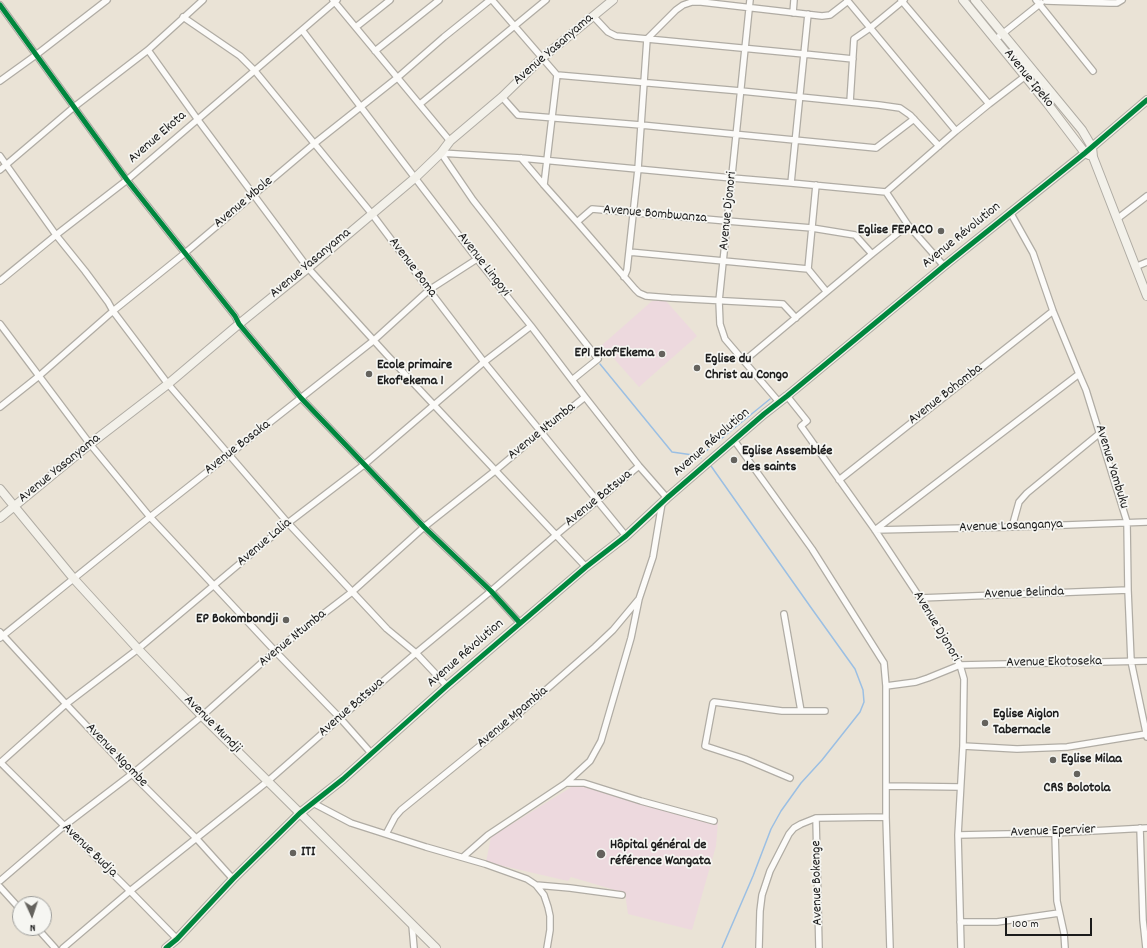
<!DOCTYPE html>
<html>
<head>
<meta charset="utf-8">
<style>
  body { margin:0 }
  #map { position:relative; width:1147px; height:948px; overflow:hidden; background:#eae3d6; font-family:Dekko,sans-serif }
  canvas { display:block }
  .north { position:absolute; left:12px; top:896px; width:40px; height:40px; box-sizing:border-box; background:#f6f6f2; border:1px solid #9f9f9c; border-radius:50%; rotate:177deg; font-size:11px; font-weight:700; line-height:16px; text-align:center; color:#1c1c1c }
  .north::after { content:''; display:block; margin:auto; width:14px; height:18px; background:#64625d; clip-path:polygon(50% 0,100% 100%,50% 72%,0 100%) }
  .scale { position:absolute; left:1005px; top:918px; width:87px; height:18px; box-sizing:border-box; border:2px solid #1c1c1c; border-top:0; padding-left:5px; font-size:12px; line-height:14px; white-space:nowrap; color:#1c1c1c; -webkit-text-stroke:3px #f6f6f2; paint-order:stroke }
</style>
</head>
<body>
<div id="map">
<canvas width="1147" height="948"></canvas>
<div class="north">N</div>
<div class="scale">100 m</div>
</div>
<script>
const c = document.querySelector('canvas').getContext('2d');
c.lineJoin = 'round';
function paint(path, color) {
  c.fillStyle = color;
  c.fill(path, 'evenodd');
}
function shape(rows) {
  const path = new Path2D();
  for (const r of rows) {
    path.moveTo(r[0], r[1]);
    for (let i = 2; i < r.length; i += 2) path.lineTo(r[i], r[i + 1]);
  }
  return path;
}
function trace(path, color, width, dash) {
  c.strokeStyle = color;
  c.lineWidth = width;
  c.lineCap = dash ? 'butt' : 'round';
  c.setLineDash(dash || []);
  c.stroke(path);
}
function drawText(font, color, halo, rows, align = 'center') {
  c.font = font + ' Dekko,sans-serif';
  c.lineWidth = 3.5;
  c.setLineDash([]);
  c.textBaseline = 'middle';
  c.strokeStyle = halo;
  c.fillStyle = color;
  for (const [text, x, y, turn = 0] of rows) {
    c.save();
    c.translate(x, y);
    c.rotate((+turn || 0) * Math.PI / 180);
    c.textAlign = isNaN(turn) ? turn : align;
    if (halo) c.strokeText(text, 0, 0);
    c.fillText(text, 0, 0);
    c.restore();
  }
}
paint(shape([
  [652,301,666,301,697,336,639,387,602,345],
  [573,786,601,787,684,813,718,821,716,846,692,930,628,914,625,893,571,877,568,881,486,862,491,837]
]), '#edd9de');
trace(shape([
  [600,364,672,452,700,456],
  [701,458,700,456,770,399],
  [711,466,812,609,855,669,863,690,864,702,860,712,822,760,801,783,781,811,771,829,753,876,722,948]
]), '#9bbfe3', 1.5);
const street = shape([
  [333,0,450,141],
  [492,0,557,75,741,91,879,105,900,108,910,115,939,146],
  [750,0,719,301,720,324,725,339,779,402],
  [847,0,956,131],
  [901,0,989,104],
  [1036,0,1093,71],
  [1046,1,1110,3,1117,3,1122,0],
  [0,5,127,180,235,316,239,324,301,398,424,527,491,591,520,623],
  [793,13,794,0],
  [593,16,608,32,616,36,804,54,853,59],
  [183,17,240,56,255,71,372,214,429,290,484,362,626,536],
  [356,27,390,0],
  [302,30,477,259,531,326,585,397,639,466,667,498],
  [996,39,1041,3],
  [148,50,198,120,308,268,387,355,586,567],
  [375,51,439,0],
  [0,81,36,55,107,0],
  [502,97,518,115,641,125,876,148,914,119],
  [850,102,854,39,870,28,904,0],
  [420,104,546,0],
  [441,153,521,158,732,178,791,183,886,192,956,131,989,104,1028,74],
  [441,153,473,200,598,359,572,380],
  [0,156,56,235,85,271,108,302,113,311,168,384,288,523,387,629,416,653,447,686],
  [521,158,544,185,577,222,635,289,639,293,646,296,671,298,783,304,796,318],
  [0,170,74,107,148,50,203,0],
  [791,183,808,14],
  [544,185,557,75],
  [886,192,908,225,944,266],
  [1010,212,1033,253,1053,311,1079,374,1086,390,1127,522,1128,590,1131,661,1147,737],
  [1117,219,1147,196],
  [577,222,592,209,727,221,812,228,855,235,872,254],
  [629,252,808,269,826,291],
  [1135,267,1147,262],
  [808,269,816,185],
  [624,277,627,270,638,169,647,39,676,10,683,5,692,2,701,2,822,16,830,15,848,1],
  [0,281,56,235,127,180,337,0],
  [0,324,90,444,150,517,275,651,340,718,371,753],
  [744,361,872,254,908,225],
  [787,396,807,421,801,426,875,530,920,598,960,665,964,679,963,746,958,835,961,948],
  [0,407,39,376,113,311,185,253,315,143,397,78,444,37,490,0],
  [734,440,812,549,884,663,886,686,886,817,890,948],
  [839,480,1053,311],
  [1012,527,1019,502,1027,493,1100,433],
  [875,530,1012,527,1147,522],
  [875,530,1079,374],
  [920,598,1128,590],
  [784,614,801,711],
  [0,632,66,704,132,774,196,838,233,879],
  [0,638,150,517,373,341,429,290,477,259],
  [886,686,916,682,928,678,960,665,1147,661],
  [963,746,1017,749,1067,747,1146,734],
  [0,762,130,891,177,939],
  [0,763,66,704,138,649,288,523,365,464,484,362,531,326],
  [790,778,745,759,705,746,713,703,714,702,782,711,825,711],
  [566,783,584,783,641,801,714,821],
  [887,786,960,787],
  [313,803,351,823,426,847,485,864,527,879,536,885,544,895,548,907,550,916,550,930,547,948],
  [816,818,819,948],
  [1140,828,1143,920,1146,948],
  [1055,833,1057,901,1064,933,1065,948],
  [386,834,395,817,401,810,508,723,595,647,613,630,638,600],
  [958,835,1055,833,1147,828],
  [463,857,488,835,566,783,590,761,601,741,631,638,639,599,653,557,662,503],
  [0,881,64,826,132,774,202,716,275,651,352,592,424,527,496,470,541,432,585,397],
  [536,885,570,888,622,895],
  [0,887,20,909],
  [960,922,997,922,1059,913],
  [412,925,414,948],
  [37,928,55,948],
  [63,948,130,891,268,781,340,718,416,653,491,591,556,535,639,466],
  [759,948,760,911,762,895,770,871,789,834,794,828,801,824,816,818,886,817]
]);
const secondary = shape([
  [963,0,1047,103,1085,153,1089,155],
  [975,0,1082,130,1092,147,1093,157,1147,296],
  [0,489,74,579,138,649,202,716,436,948],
  [0,518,90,444,168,384,239,324,308,268,416,177,441,153,450,141,502,97,542,58,613,0],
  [166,948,177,939,233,879,300,813,343,779,447,686,586,567,626,536,667,498,764,414,787,396,944,266,1085,153,1147,100]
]);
trace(street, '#b0aca4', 8);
trace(secondary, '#b0aca4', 10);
trace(street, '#fcfbf9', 5.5);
trace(secondary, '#f3f1ea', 8);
trace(shape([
  [0,5,127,180,235,316,239,324,301,398,424,527,491,591,520,623],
  [166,948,177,939,233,879,300,813,343,779,447,686,586,567,626,536,667,498,764,414,787,396,944,266,1085,153,1147,100]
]), '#00873e', 5);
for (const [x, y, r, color] of [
  [941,231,4,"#64625d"],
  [662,354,4,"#64625d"],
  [697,368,4,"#64625d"],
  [369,374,4,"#64625d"],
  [734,460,4,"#64625d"],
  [286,620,4,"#64625d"],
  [985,723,4,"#64625d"],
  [1053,760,4,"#64625d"],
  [1077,774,4,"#64625d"],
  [293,853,4,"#64625d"],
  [601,854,5,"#64625d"]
]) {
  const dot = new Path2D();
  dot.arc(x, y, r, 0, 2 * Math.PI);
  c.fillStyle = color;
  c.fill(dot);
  trace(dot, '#f6f6f2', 1.5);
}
drawText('14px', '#1c1c1c', '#f6f6f2', [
  ["Avenue Yasanyama",554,50,-41],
  ["Avenue Ipeko",1028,79,51],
  ["Avenue Ekota",158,138,-41],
  ["Avenue Mbole",244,203,-40],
  ["Avenue Djonori",729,211,-84],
  ["Avenue Bombwanza",655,215,5],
  ["Avenue Révolution",962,236,-39],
  ["Avenue Yasanyama",311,264,-40],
  ["Avenue Lingoyi",483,265,52],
  ["Avenue Boma",412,268,53],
  ["Avenue Bohomba",946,395,-38],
  ["Avenue Ntumba",542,432,-39],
  ["Avenue Révolution",712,443,-41],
  ["Avenue Bosaka",238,448,-38],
  ["Avenue Yambuku",1111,467,73],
  ["Avenue Yasanyama",60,469,-39],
  ["Avenue Batswa",599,499,-39],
  ["Avenue Losanganya",1011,527,-2],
  ["Avenue Lalia",265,543,-40],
  ["Avenue Belinda",1024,594,-2],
  ["Avenue Djonori",936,627,59],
  ["Avenue Ntumba",293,639,-39],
  ["Avenue Révolution",466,654,-41],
  ["Avenue Ekotoseka",1054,663,-1],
  ["Avenue Batswa",352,708,-41],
  ["Avenue Mpambia",513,718,-40],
  ["Avenue Mundji",212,725,45],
  ["Avenue Ngombe",116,756,46],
  ["Avenue Epervier",1053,832,-2],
  ["Avenue Budja",89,851,44],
  ["Avenue Bokenge",818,883,-91]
]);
drawText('bold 14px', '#1c1c1c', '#f6f6f2', [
  ["Eglise FEPACO",933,231,"right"],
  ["EP1 Ekof'Ekema",654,354,"right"],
  ["Eglise du",705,360],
  ["Christ au Congo",705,376],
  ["Ecole primaire",377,366],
  ["Ekof'ekema 1",377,382],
  ["Eglise Assemblée",742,452],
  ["des saints",742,468],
  ["EP Bokombondji",278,620,"right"],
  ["Eglise Aiglon",993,715],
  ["Tabernacle",993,731],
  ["Eglise Milaa",1061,760],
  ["CRS Bolotola",1077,789,"center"],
  ["Hôpital général de",610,846],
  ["référence Wangata",610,862],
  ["ITI",301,853]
], 'left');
</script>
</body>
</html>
